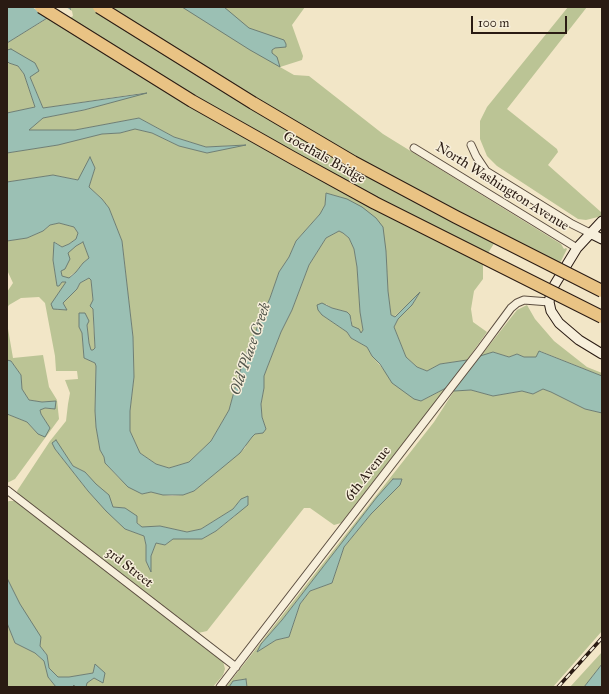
<!DOCTYPE html>
<html>
<head>
<meta charset="utf-8">
<style>
  body { margin:0 }
  #map { position:relative; width:609px; height:694px; overflow:hidden; background:#f2e6c7; font-family:"IM FELL Great Primer",serif }
  canvas { display:block }
  .frame { position:absolute; inset:0; border:8px solid #2a1b13; pointer-events:none }
  .scale { position:absolute; left:471px; top:16px; width:96px; height:18px; box-sizing:border-box; border:2px solid #2a1b13; border-top:0; padding-left:5px; font-size:12px; line-height:14px; white-space:nowrap; color:#2a1b13; -webkit-text-stroke:3px #f7efdb; paint-order:stroke }
</style>
</head>
<body>
<div id="map">
<canvas width="609" height="694"></canvas>
<div class="frame"></div>
<div class="scale">100 m</div>
</div>
<script>
const c = document.querySelector('canvas').getContext('2d');
c.lineJoin = 'round';
function paint(path, color) {
  c.fillStyle = color;
  c.fill(path, 'evenodd');
}
function shape(rows) {
  const path = new Path2D();
  for (const r of rows) {
    path.moveTo(r[0], r[1]);
    for (let i = 2; i < r.length; i += 2) path.lineTo(r[i], r[i + 1]);
  }
  return path;
}
function trace(path, color, width, dash) {
  c.strokeStyle = color;
  c.lineWidth = width;
  c.lineCap = dash ? 'butt' : 'round';
  c.setLineDash(dash || []);
  c.stroke(path);
}
function drawText(font, color, halo, rows, align = 'center') {
  c.font = font + ' "IM FELL Great Primer",serif';
  c.lineWidth = 3;
  c.setLineDash([]);
  c.textBaseline = 'middle';
  c.strokeStyle = halo;
  c.fillStyle = color;
  for (const [text, x, y, turn = 0] of rows) {
    c.save();
    c.translate(x, y);
    c.rotate((+turn || 0) * Math.PI / 180);
    c.textAlign = isNaN(turn) ? turn : align;
    if (halo) c.strokeText(text, 0, 0);
    c.fillText(text, 0, 0);
    c.restore();
  }
}
paint(shape([
  [70,7,305,7,292,25,303,56,302,60,280,67,294,75,309,76,383,134,561,244,564,249,566,248,567,249,559,265,500,234,483,261,483,279,474,291,471,309,473,322,487,332,467,360,440,364,427,371,417,367,406,357,394,327,398,319,412,305,419,294,394,317,391,315,388,291,386,251,343,198,326,193,325,205,320,214,296,241,289,257,279,272,270,298,247,351,238,377,229,410,211,441,189,462,169,468,156,464,140,453,130,431,130,411,134,377,133,337,122,241,109,208,102,199,89,187,95,168,90,158,79,180,53,175,7,182,7,153,58,145,102,134,120,133,135,129,152,133,179,146,207,153,242,145,206,147,174,137,139,118,75,130,28,130,43,118,85,110,143,93,43,108,30,77,11,50,7,50,7,43,58,12,71,15],
  [568,7,587,7,507,109,557,149,558,152,548,165,601,212,602,211,602,216,586,220,578,219,497,166,487,156,480,139,480,121,487,107],
  [7,61,9,63,18,66,24,74,35,107,7,113],
  [59,223,74,227,78,233,76,239,69,244,62,247,55,242,53,260,57,286,68,278,62,276,61,271,68,253,71,249,83,242,89,258,83,263,76,272,71,275,64,287,58,294,57,310,66,310,63,303,77,289,80,283,89,278,91,280,93,300,93,318,95,348,93,351,91,350,89,343,87,325,79,327,82,333,84,358,95,363,96,366,95,411,96,427,100,450,104,457,105,463,119,478,142,494,151,492,163,495,172,496,183,495,194,491,245,448,248,441,255,434,259,434,266,429,262,417,261,404,264,388,264,376,267,368,281,332,292,310,309,265,326,238,339,231,343,233,349,238,354,249,357,267,360,312,363,330,362,333,352,326,352,321,347,312,332,308,326,304,322,315,347,332,351,338,367,347,372,356,384,370,421,401,446,388,341,523,334,525,310,508,304,508,207,631,198,633,18,494,17,491,50,441,66,421,68,404,70,393,65,380,78,379,77,371,56,371,55,356,45,303,39,297,21,298,9,305,7,308,7,292,13,283,7,270,7,241,27,238,43,231,50,225],
  [61,448,73,466,85,472,113,507,125,508,142,528,160,526,187,532,201,529,233,509,241,499,235,516,216,531,202,539,173,539,165,545,156,543,151,556,151,571,146,561,146,545,144,536,125,529,88,491,55,449],
  [527,305,535,319,554,341,587,367,602,373,602,376,540,351,536,357,524,357,517,354,509,357,493,352,480,357,517,310],
  [7,323,13,358,43,355,49,387,57,400,59,419,15,479,7,483,7,414,27,422,38,434,50,428,41,414,40,410,45,408,52,409,55,401,42,402,29,400,22,389,21,375,11,361,7,360],
  [543,389,551,392,585,409,602,413,602,631,553,687,247,687,246,679,233,681,229,687,226,687,434,422,454,391,471,390,493,396,522,391,533,394],
  [393,479,401,480,400,485,371,514,344,547,332,583,310,591,300,604,289,637,276,640,258,651,261,644,282,620,377,497],
  [9,501,16,501,223,661,225,669,223,675,213,687,86,687,87,683,94,678,103,682,95,664,93,673,69,677,58,677,49,668,47,655,40,646,7,578,7,502],
  [7,623,15,643,35,653,44,661,48,677,56,687,7,687],
  [602,652,602,664,584,687,570,687]
]), '#bbc495');
const water = shape([
  [7,7,70,7,71,16,57,12,7,43,7,7],
  [182,7,224,7,249,28,284,40,286,44,286,47,275,48,272,50,272,53,277,57,280,67,250,50,182,7],
  [11,49,35,63,39,71,30,77,43,108,147,93,84,110,43,118,29,130,75,130,139,118,174,137,206,147,246,145,207,153,179,146,152,133,135,129,120,133,102,134,58,145,7,153,7,113,35,107,24,74,18,66,9,63,7,61,7,50,11,49],
  [90,157,95,168,89,187,102,199,109,208,122,241,133,337,134,377,130,411,130,431,140,453,156,464,169,468,189,462,211,441,229,410,238,377,247,351,270,298,279,272,289,257,296,241,320,214,325,205,326,193,347,199,362,207,376,218,383,227,386,251,388,291,391,315,395,317,420,292,412,305,398,319,394,327,406,357,417,367,427,371,440,364,467,360,493,352,509,357,517,354,524,357,536,357,539,351,602,376,602,413,585,409,551,392,543,389,533,394,522,391,493,396,471,390,454,391,446,388,421,401,414,399,392,383,380,364,372,356,367,347,351,338,347,332,322,315,318,310,317,305,322,303,332,308,347,312,350,315,352,326,359,329,361,333,363,330,360,312,357,267,354,249,349,238,343,233,339,231,326,238,309,265,292,310,281,332,267,368,264,376,264,388,261,404,262,417,266,429,263,433,255,434,252,437,240,453,194,491,183,495,163,495,151,492,142,494,128,487,105,463,104,457,100,450,96,427,95,411,96,366,95,363,84,358,82,333,79,327,79,313,85,313,89,321,87,325,89,343,91,350,93,350,95,348,93,309,90,306,93,300,91,280,89,278,80,283,77,289,63,303,67,310,53,309,51,304,66,282,62,282,59,286,57,286,53,260,54,242,62,247,69,244,76,239,78,233,74,227,59,223,50,225,43,231,27,238,7,241,7,182,53,175,78,180,90,157],
  [83,242,89,258,83,263,76,272,69,278,62,276,61,271,65,269,70,259,68,253,76,246,83,242],
  [7,360,11,361,21,375,22,389,29,400,42,402,56,401,55,409,45,408,40,410,41,414,50,428,45,437,38,434,27,422,7,414,7,360],
  [56,440,73,466,85,472,96,484,109,495,113,507,125,508,137,516,137,523,142,527,160,526,187,532,201,529,233,509,241,499,248,496,248,505,216,531,202,539,173,539,165,545,156,543,151,556,151,572,146,561,146,545,144,536,125,529,106,511,88,491,55,449,52,443,56,440],
  [393,479,402,479,400,485,371,514,344,547,332,583,310,591,300,604,289,637,276,640,257,652,261,644,282,620,377,497,393,479],
  [7,578,20,604,41,637,40,646,47,655,49,668,58,677,69,677,93,673,95,664,105,673,103,683,94,678,87,683,86,687,75,687,74,685,72,687,56,687,48,677,44,661,35,653,15,643,7,623,7,578],
  [602,664,602,687,584,687,602,664],
  [246,679,247,687,229,687,233,681,246,679]
]);
paint(water, '#9bc0b4');
trace(water, '#6e7e74', 1);
paint(shape([
  [32,7,66,7,72,11,73,16,70,18,64,15,50,19]
]), '#f2e6c7');
const street = shape([
  [471,145,476,156,486,171,572,224,590,233],
  [414,148,577,248],
  [7,490,236,667],
  [220,687,480,350,511,308,517,303,524,300,549,302]
]);
const secondary = shape([
  [602,221,577,248,552,289,549,302,551,311,559,323,579,340,602,354],
  [590,233,602,239]
]);
trace(street, '#5c4e40', 9);
trace(secondary, '#2a1b13', 11);
trace(street, '#f7efdb', 7);
trace(secondary, '#f7efdb', 9);
const rail = shape([
  [558,687,602,638]
]);
trace(rail, '#2a1b13', 3.5);
trace(rail, '#f7efdb', 2, [6]);
const highwayBridge = shape([
  [41,7,192,101,293,158,375,203,602,317],
  [99,7,253,103,353,162,456,217,602,291]
]);
trace(highwayBridge, '#2a1b13', 14, []);
trace(highwayBridge, '#e9c384', 12);
drawText('14px', '#2a1b13', '#f7efdb', [
  ["Goethals Bridge",324,158,29],
  ["North Washington Avenue",502,187,32],
  ["6th Avenue",368,474,-52],
  ["3rd Street",129,568,38]
]);
drawText('italic 15px', '#52554b', '#f7efdb', [
  ["Old Place Creek",251,349,-71]
]);
</script>
</body>
</html>
